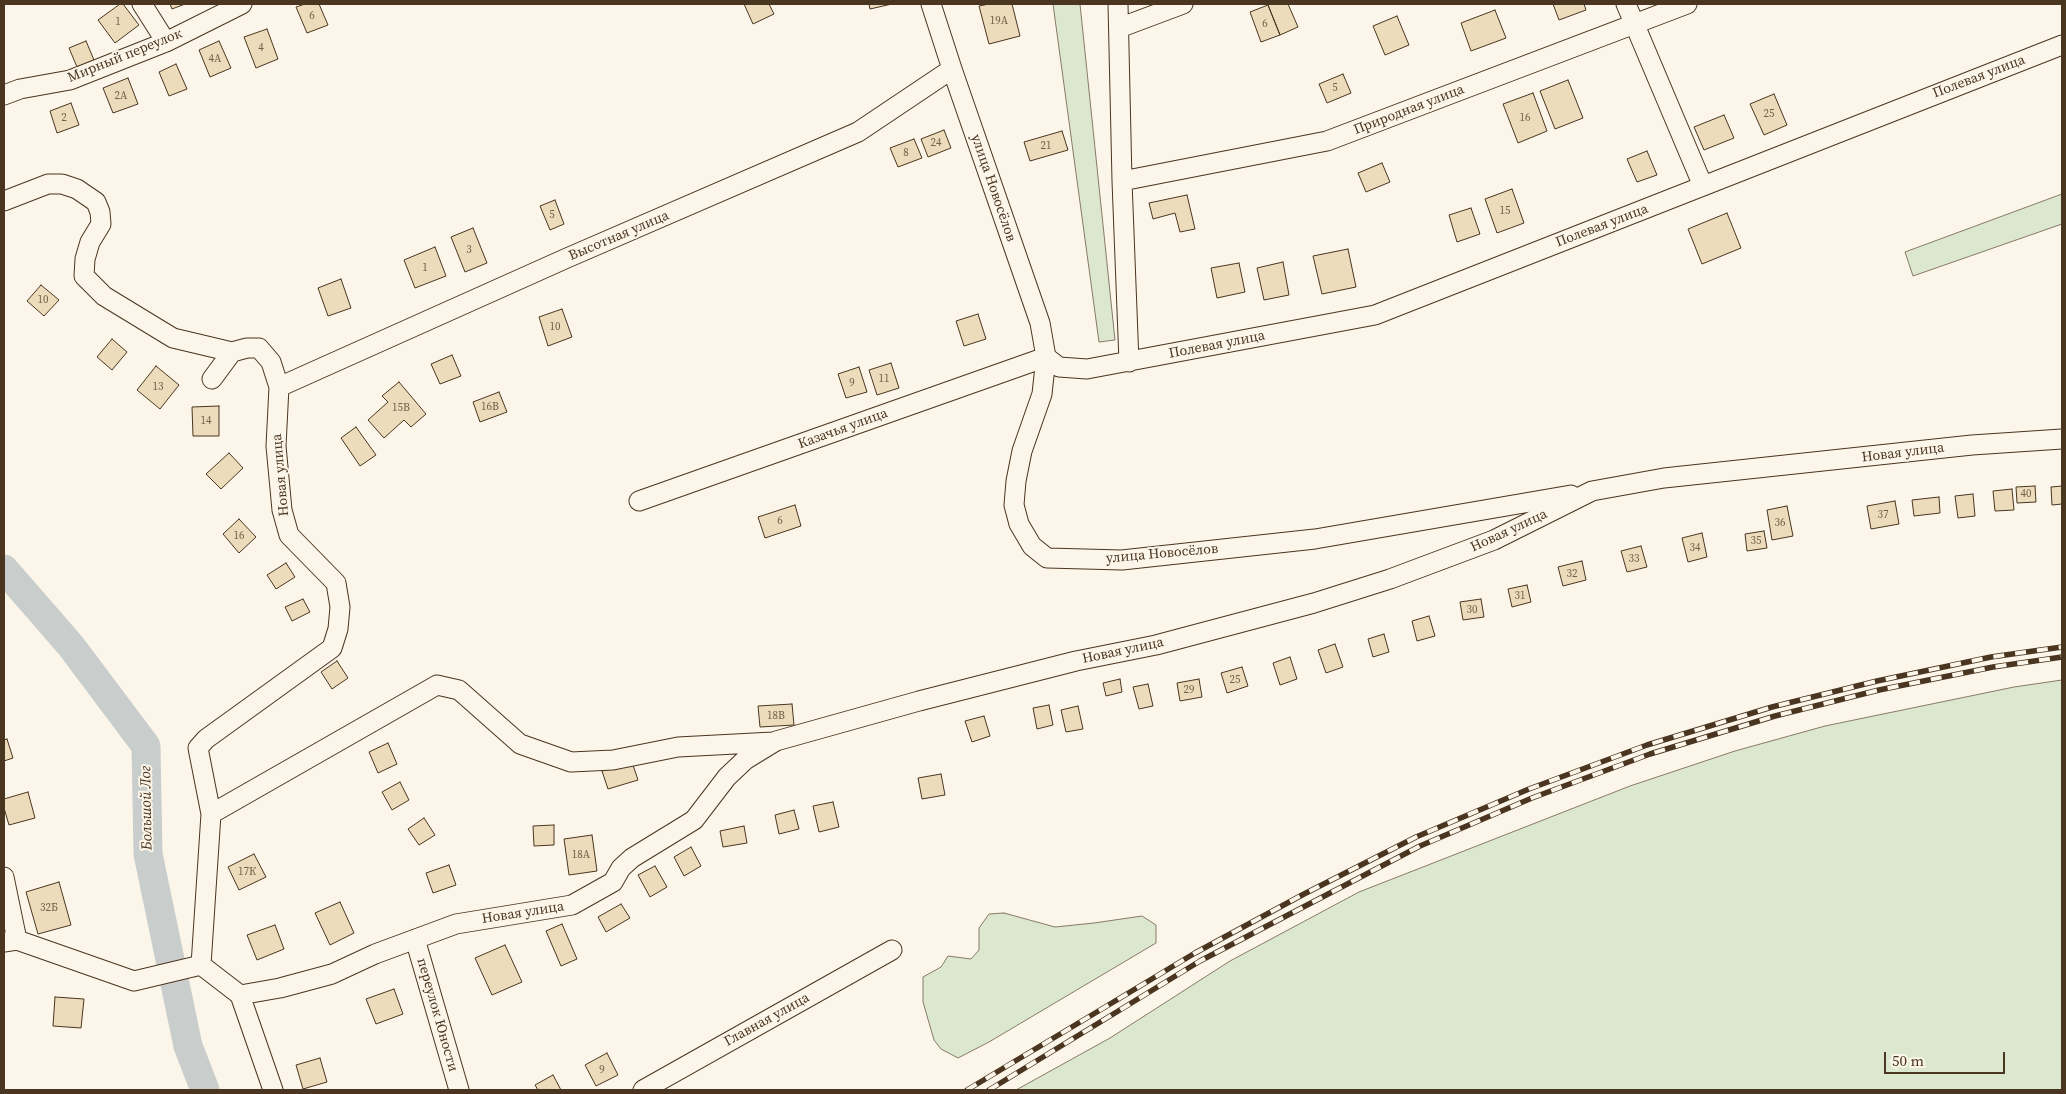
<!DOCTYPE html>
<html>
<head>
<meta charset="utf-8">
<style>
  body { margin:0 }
  #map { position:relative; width:2066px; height:1094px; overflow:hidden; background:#fbf6e9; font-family:"Source Serif 4",serif }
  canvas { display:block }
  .frame { position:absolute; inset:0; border:5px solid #4a3520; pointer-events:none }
  .scale { position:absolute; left:1884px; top:1052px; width:121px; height:22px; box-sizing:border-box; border:2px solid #4a3520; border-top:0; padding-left:6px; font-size:15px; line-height:18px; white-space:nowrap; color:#4a3520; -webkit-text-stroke:4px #fbf6e9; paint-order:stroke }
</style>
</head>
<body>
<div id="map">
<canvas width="2066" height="1094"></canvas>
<div class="frame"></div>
<div class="scale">50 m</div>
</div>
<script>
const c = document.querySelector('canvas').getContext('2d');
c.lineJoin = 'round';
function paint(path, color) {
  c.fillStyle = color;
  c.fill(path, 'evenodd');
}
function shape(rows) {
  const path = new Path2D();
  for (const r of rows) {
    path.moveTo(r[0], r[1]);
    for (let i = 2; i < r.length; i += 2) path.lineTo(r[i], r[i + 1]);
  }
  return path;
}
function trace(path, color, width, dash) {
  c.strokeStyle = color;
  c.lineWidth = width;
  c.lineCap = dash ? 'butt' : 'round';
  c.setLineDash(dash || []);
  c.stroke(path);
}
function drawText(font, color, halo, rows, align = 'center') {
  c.font = font + ' "Source Serif 4",serif';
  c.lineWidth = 4;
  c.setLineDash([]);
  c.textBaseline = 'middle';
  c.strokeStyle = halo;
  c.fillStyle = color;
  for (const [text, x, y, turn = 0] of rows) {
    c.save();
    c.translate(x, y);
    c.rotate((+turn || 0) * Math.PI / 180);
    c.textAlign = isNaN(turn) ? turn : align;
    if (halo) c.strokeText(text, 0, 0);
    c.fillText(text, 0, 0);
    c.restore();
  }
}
const green = shape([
  [1053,4,1080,4,1115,340,1099,342,1053,4],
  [2062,194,2062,224,1913,276,1905,252,2062,194],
  [2062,680,2062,1090,1016,1090,1110,1038,1230,961,1359,892,1630,786,1735,751,1825,726,2014,687,2062,680],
  [1004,913,1055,927,1094,923,1142,916,1156,925,1156,943,989,1042,958,1058,941,1049,934,1040,923,1002,923,977,941,967,948,956,971,959,979,950,979,928,989,914,1004,913]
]);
paint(green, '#dce7d0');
trace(green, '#887966', 1);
trace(shape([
  [4,569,71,646,146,746,148,854,188,1046,205,1090]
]), '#c9cecd', 29);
const building = shape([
  [120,4,123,4,139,25,115,43,98,20,120,4],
  [170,4,185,4,172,9,170,4],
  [305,4,319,4,328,25,307,33,296,7,305,4],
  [744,4,769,4,774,14,753,24,744,4],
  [869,4,892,4,870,9,869,4],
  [989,4,1012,4,1020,36,989,44,979,6,989,4],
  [1271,4,1288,4,1298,27,1280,35,1268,5,1271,4],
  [1553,4,1584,4,1586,10,1559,20,1553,4],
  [1268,5,1280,35,1261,42,1250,12,1268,5],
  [1495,10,1506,38,1471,51,1461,23,1495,10],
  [1397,16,1409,45,1385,55,1373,26,1397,16],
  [267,29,278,59,256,68,244,37,267,29],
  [86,41,94,60,77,67,69,48,86,41],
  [219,41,231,68,210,77,199,50,219,41],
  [176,64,187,89,169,96,159,72,176,64],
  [1343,74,1351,93,1327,103,1319,84,1343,74],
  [128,78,138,104,113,113,103,88,128,78],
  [1568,80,1583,118,1555,129,1540,91,1568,80],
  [1533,93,1547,131,1518,143,1503,104,1533,93],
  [1774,94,1787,125,1764,135,1750,104,1774,94],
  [71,103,79,125,57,133,50,111,71,103],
  [1724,115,1734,138,1704,150,1694,127,1724,115],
  [944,130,951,148,928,157,921,139,944,130],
  [1062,131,1068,150,1030,161,1024,142,1062,131],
  [914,139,922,158,898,167,890,148,914,139],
  [1647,151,1657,175,1637,182,1627,159,1647,151],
  [1382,163,1390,182,1366,192,1358,173,1382,163],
  [1512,189,1524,223,1497,233,1485,199,1512,189],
  [1187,195,1195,229,1180,232,1175,213,1153,219,1149,203,1187,195],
  [555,200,564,224,550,230,540,206,555,200],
  [1471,208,1480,234,1457,242,1449,215,1471,208],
  [1727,213,1741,248,1702,264,1688,229,1727,213],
  [473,228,487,263,465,272,451,237,473,228],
  [435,247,446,276,415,288,404,260,435,247],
  [1348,249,1356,287,1322,294,1313,256,1348,249],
  [1283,262,1289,295,1264,300,1257,268,1283,262],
  [1239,263,1245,292,1217,298,1211,268,1239,263],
  [341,279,351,308,328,316,318,288,341,279],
  [41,285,59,300,44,316,27,301,41,285],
  [562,309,572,337,548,346,539,317,562,309],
  [978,314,986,339,964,346,956,321,978,314],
  [112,339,127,352,112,370,97,357,112,339],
  [452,355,461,376,440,384,431,364,452,355],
  [891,363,899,388,877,395,869,370,891,363],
  [156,366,179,385,160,409,137,390,156,366],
  [859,367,867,392,846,398,838,374,859,367],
  [399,382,426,414,411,427,404,420,384,438,368,420,388,402,382,396,399,382],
  [499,392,507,412,480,422,473,402,499,392],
  [219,406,219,436,193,436,192,407,219,406],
  [356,427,376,455,360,466,341,438,356,427],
  [229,453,243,468,221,489,206,474,229,453],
  [2035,486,2036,502,2017,503,2016,487,2035,486],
  [2062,486,2062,504,2052,505,2051,487,2062,486],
  [2012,489,2014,510,1995,511,1993,491,2012,489],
  [1973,494,1975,516,1958,518,1955,496,1973,494],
  [1939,497,1940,513,1914,516,1912,500,1939,497],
  [1895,501,1899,524,1871,529,1867,506,1895,501],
  [795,505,801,526,765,538,758,517,795,505],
  [1787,506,1793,536,1772,540,1767,510,1787,506],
  [239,519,256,537,239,553,223,534,239,519],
  [1764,531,1767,548,1747,551,1745,534,1764,531],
  [1702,533,1707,557,1688,562,1682,538,1702,533],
  [1641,546,1647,567,1627,572,1621,551,1641,546],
  [1582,561,1586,580,1563,586,1558,567,1582,561],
  [286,563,295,577,276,589,267,575,286,563],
  [1527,585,1531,602,1512,607,1508,589,1527,585],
  [303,599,310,612,292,621,285,607,303,599],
  [1481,599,1484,617,1463,620,1460,602,1481,599],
  [1429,616,1435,636,1417,641,1412,621,1429,616],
  [1384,634,1389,652,1373,657,1368,639,1384,634],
  [1335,644,1343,667,1326,673,1318,650,1335,644],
  [1290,657,1297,679,1280,685,1273,663,1290,657],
  [337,661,348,678,332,689,321,672,337,661],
  [1242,667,1248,686,1227,693,1221,673,1242,667],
  [1120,679,1122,692,1106,696,1103,683,1120,679],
  [1199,679,1202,697,1180,701,1177,683,1199,679],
  [1148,684,1153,706,1139,709,1133,687,1148,684],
  [792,704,794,725,760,727,758,706,792,704],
  [1049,705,1053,725,1037,729,1033,708,1049,705],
  [1078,706,1083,729,1066,732,1061,710,1078,706],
  [984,716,990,736,972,742,965,721,984,716],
  [7,739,13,758,4,761,4,740,7,739],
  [388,743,397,764,378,773,369,752,388,743],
  [632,762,638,780,608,789,602,771,632,762],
  [941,774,945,795,922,799,918,778,941,774],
  [400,782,409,800,392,810,382,792,400,782],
  [28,792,35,818,9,825,4,808,4,799,28,792],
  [833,802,839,827,819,832,813,806,833,802],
  [794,810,799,829,779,834,775,815,794,810],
  [424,818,435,835,419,845,408,829,424,818],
  [554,825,554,845,534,846,533,826,554,825],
  [744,826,747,843,723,847,720,831,744,826],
  [592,835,597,871,569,875,564,839,592,835],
  [691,847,701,866,684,876,674,857,691,847],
  [254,854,266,877,239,890,228,867,254,854],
  [449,865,456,885,433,893,426,873,449,865],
  [655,866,667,887,650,897,638,875,655,866],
  [59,882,71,925,38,934,26,892,59,882],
  [340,902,354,933,330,945,315,913,340,902],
  [621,904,630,918,606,932,598,917,621,904],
  [562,924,577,959,561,966,546,931,562,924],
  [275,925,284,949,257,960,247,935,275,925],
  [505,945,522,982,492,995,475,958,505,945],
  [394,989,403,1014,376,1024,366,999,394,989],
  [55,997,84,999,81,1028,53,1026,55,997],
  [607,1053,618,1075,596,1086,585,1065,607,1053],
  [320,1058,327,1082,303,1089,296,1065,320,1058],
  [553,1075,561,1090,538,1090,535,1085,553,1075]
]);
paint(building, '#ecdcbc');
trace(building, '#4a3520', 1);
const minor = shape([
  [142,4,166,42],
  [931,4,952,69,1040,323,1046,357,1042,394,1022,451,1016,481,1014,505,1019,524,1032,546,1047,558,1122,560,1315,539,1571,495],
  [1118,4,1122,181,1129,362],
  [1626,4,1703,186],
  [1119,28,1183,4],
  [4,95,20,89,70,80,166,42,242,4],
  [1122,181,1327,141,1687,4],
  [4,201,48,184,62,184,77,189,96,202,100,212,101,224,90,242,85,259,84,276,104,296,173,338,232,352],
  [279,387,567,258,858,132,952,69],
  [639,501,1046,357,1059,367,1087,369,1375,315,2062,45],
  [211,814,198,748,206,739,332,648,338,629,340,607,336,583,289,535,282,510,276,446,279,387,271,362,259,348,247,348,232,352,212,379],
  [4,877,17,940],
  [415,939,459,1090],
  [4,942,17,940,134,981,201,965,240,995],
  [201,965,211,814,437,685,459,690,520,744,571,762,613,760,678,747,773,742],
  [240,995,280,988,332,974,375,954,456,924,572,905,613,882,621,868,632,858,694,820,727,777,745,760,776,741,919,701,1076,661,1156,645,1314,603,1390,579,1494,540,1592,491,1664,478,1972,445,2062,439],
  [240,995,273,1090],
  [643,1090,892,950]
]);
trace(minor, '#4a3520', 21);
trace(minor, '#fbf6e9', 19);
const rail = shape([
  [967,1090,1195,953,1304,894,1416,837,1529,789,1647,745,1772,707,1877,681,1991,657,2062,647],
  [989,1090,1200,961,1420,846,1532,798,1650,754,1775,716,1879,690,1993,667,2062,657]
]);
trace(rail, '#4a3520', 5.5);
trace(rail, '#fbf6e9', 4, [11]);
drawText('11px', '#725f47', null, [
  ["6",312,16],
  ["19А",999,21],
  ["1",118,22],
  ["6",1265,24],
  ["4",261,48],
  ["4А",215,59],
  ["5",1335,88],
  ["2А",121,96],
  ["25",1769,114],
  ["2",64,118],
  ["16",1525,118],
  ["24",936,143],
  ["21",1046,146],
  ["8",906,153],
  ["15",1505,211],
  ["5",552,215],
  ["3",469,250],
  ["1",425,268],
  ["10",43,300],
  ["10",555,327],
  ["11",884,379],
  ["9",852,383],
  ["13",158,387],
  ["16В",490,407],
  ["15В",401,408],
  ["14",206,421],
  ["40",2026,494],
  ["37",1883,515],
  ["6",780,521],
  ["36",1780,523],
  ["16",239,536],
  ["35",1756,541],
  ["34",1695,548],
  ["33",1634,559],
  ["32",1572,574],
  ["31",1520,596],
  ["30",1472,610],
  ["25",1235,680],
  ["29",1189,690],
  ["18В",776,716],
  ["18А",581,855],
  ["17К",247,872],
  ["32Б",49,908],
  ["9",602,1070]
]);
drawText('14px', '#4a3520', '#fbf6e9', [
  ["Мирный переулок",125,56,-22],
  ["Полевая улица",1979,77,-21],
  ["Природная улица",1409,110,-21],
  ["улица Новосёлов",993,188,71],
  ["Полевая улица",1602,226,-21],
  ["Высотная улица",619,236,-23],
  ["Полевая улица",1217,345,-11],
  ["Казачья улица",843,429,-20],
  ["Новая улица",1903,453,-7],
  ["Новая улица",281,475,-95],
  ["Новая улица",1509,531,-25],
  ["улица Новосёлов",1162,554,-5],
  ["Новая улица",1123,651,-12],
  ["Новая улица",523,913,-9],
  ["переулок Юности",437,1015,74],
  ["Главная улица",767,1020,-29]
]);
drawText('italic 15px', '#4a3520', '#fbf6e9', [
  ["Большой Лог",147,808,-91]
]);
</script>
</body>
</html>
